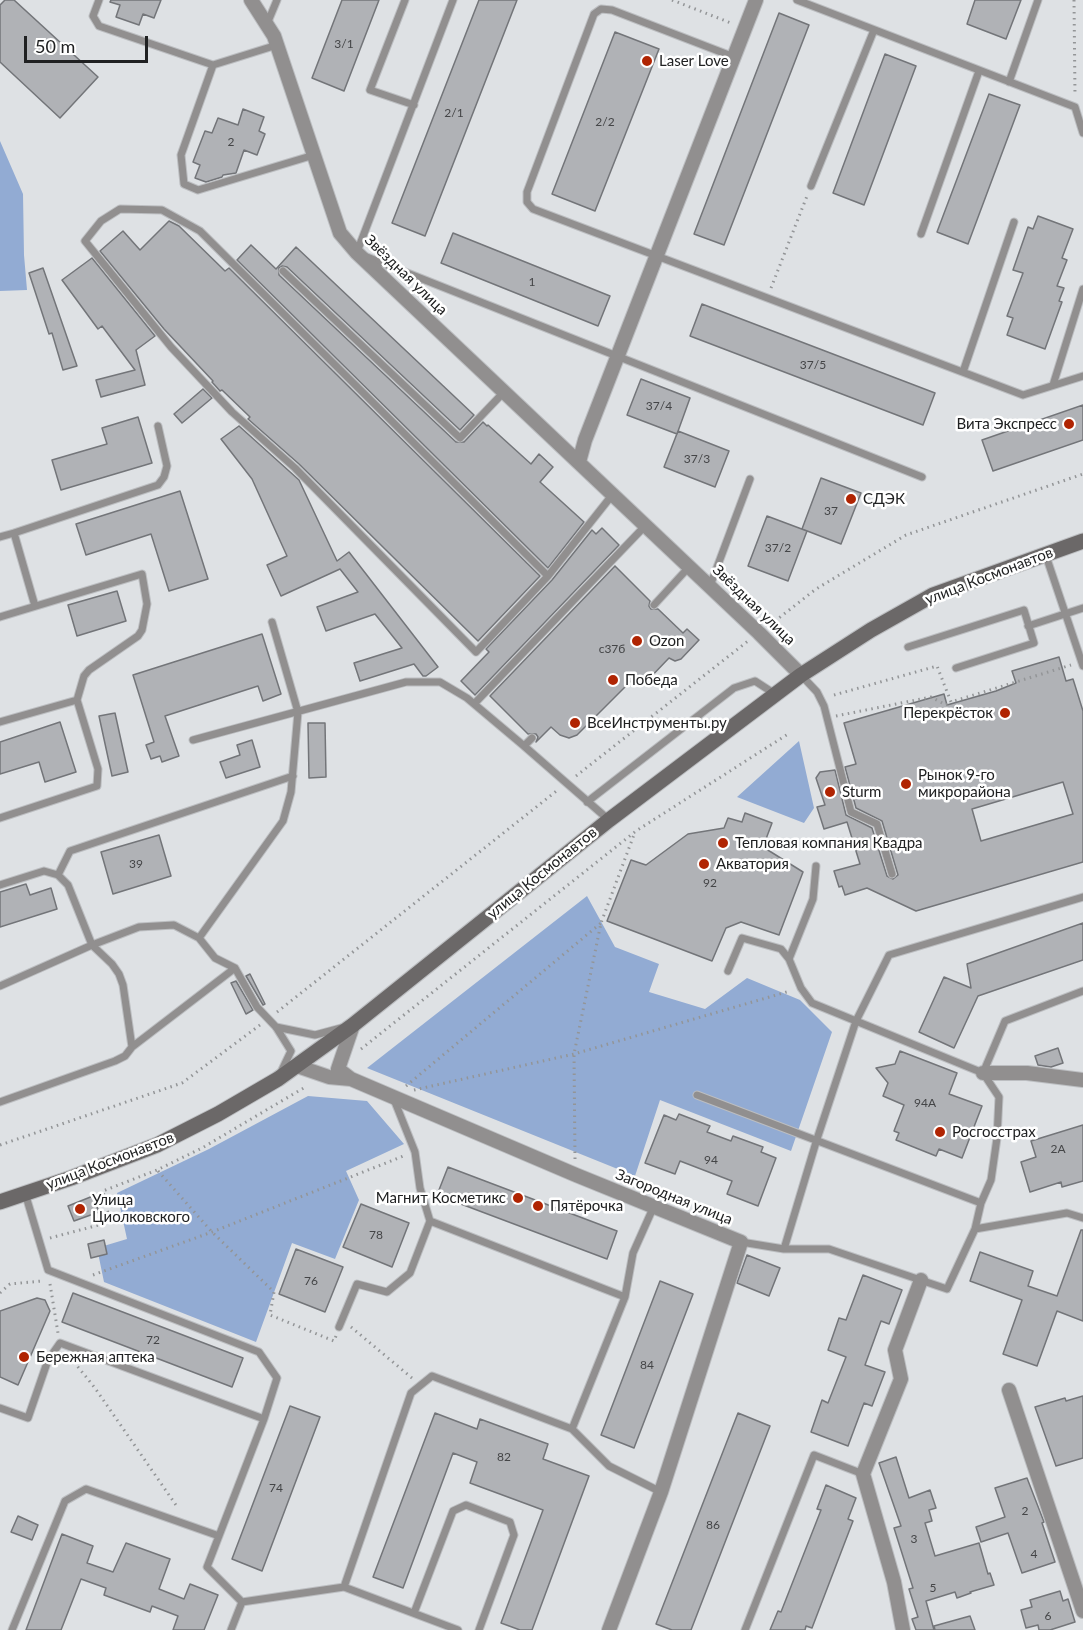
<!DOCTYPE html>
<html>
<head>
<meta charset="utf-8">
<style>
  body { margin:0 }
  #map { position:relative; width:1083px; height:1630px; overflow:hidden; background:#dee1e4; font-family:Lato,sans-serif }
  canvas { display:block }
  .scale { position:absolute; left:24px; top:36px; width:124px; height:27px; box-sizing:border-box; border:3px solid #202122; border-top:0; padding-left:8px; font-size:18px; line-height:21px; white-space:nowrap; color:#202122; -webkit-text-stroke:4px #fff; paint-order:stroke }
</style>
</head>
<body>
<div id="map">
<canvas width="1083" height="1630"></canvas>
<div class="scale">50 m</div>
</div>
<script>
const c = document.querySelector('canvas').getContext('2d');
c.lineJoin = 'round';
function paint(path, color) {
  c.fillStyle = color;
  c.fill(path, 'evenodd');
}
function shape(rows) {
  const path = new Path2D();
  for (const r of rows) {
    path.moveTo(r[0], r[1]);
    for (let i = 2; i < r.length; i += 2) path.lineTo(r[i], r[i + 1]);
  }
  return path;
}
function trace(path, color, width, dash) {
  c.strokeStyle = color;
  c.lineWidth = width;
  c.lineCap = dash ? 'butt' : 'round';
  c.setLineDash(dash || []);
  c.stroke(path);
}
function drawText(font, color, halo, rows, align = 'center') {
  c.font = font + ' Lato,sans-serif';
  c.lineWidth = 5;
  c.setLineDash([]);
  c.textBaseline = 'middle';
  c.strokeStyle = halo;
  c.fillStyle = color;
  for (const [text, x, y, turn = 0] of rows) {
    c.save();
    c.translate(x, y);
    c.rotate((+turn || 0) * Math.PI / 180);
    c.textAlign = isNaN(turn) ? turn : align;
    if (halo) c.strokeText(text, 0, 0);
    c.fillText(text, 0, 0);
    c.restore();
  }
}
paint(shape([
  [0,141,23,194,24,255,27,290,0,291],
  [799,741,814,808,804,823,737,797],
  [587,896,615,947,659,964,649,992,705,1009,747,978,800,1000,832,1032,791,1151,660,1100,635,1176,367,1068],
  [308,1096,367,1101,404,1144,346,1171,359,1200,335,1259,292,1243,256,1342,104,1282,97,1248,127,1239,117,1193,209,1149]
]), '#92abd3');
const building = shape([
  [5,0,14,0,98,77,60,118,0,62,0,5,5,0],
  [111,0,161,0,154,18,143,14,139,25,116,17,120,5,110,2,111,0],
  [342,0,379,0,344,91,312,78,342,0],
  [479,0,517,0,425,236,392,223,479,0],
  [975,0,1021,0,1006,39,967,24,975,0],
  [779,13,809,25,724,245,694,234,779,13],
  [615,32,659,49,595,211,552,194,615,32],
  [885,54,916,66,864,205,833,193,885,54],
  [989,94,1020,105,968,244,937,232,989,94],
  [243,109,264,117,259,131,265,134,257,155,244,150,236,173,223,175,222,177,206,182,195,178,200,165,193,162,205,131,212,133,218,118,238,125,243,109],
  [1038,216,1073,229,1062,258,1067,260,1057,286,1064,288,1059,301,1062,302,1045,349,1007,335,1013,318,1007,316,1023,273,1013,270,1028,227,1033,229,1038,216],
  [169,221,179,226,225,271,229,268,540,576,478,641,299,464,248,419,250,417,222,390,220,391,212,382,213,381,164,329,100,251,123,231,140,250,169,221],
  [453,233,610,296,598,326,441,263,453,233],
  [251,245,276,269,296,247,474,415,460,430,287,267,282,266,279,268,279,275,456,442,464,442,483,422,487,426,488,425,531,464,539,454,553,467,540,482,584,522,548,568,237,260,251,245],
  [92,258,155,336,136,350,145,385,101,397,96,380,135,370,102,326,98,329,62,280,92,258],
  [43,268,77,366,63,370,52,333,49,334,29,273,43,268],
  [702,304,935,393,923,425,690,336,702,304],
  [641,379,690,398,677,434,627,415,641,379],
  [203,389,212,398,182,423,174,414,203,389],
  [1083,405,1083,440,993,471,982,440,1083,405],
  [138,417,152,463,61,490,52,460,107,444,102,428,138,417],
  [239,426,299,480,337,561,349,552,438,667,426,676,423,676,414,664,360,681,354,663,402,648,375,614,326,631,317,607,358,592,340,569,281,596,267,565,287,556,252,479,221,439,239,426],
  [678,431,729,451,715,487,664,467,678,431],
  [821,478,861,493,841,544,802,529,821,478],
  [180,491,208,579,169,591,151,534,86,555,76,524,180,491],
  [767,516,807,531,788,581,748,566,767,516],
  [602,528,619,545,475,695,461,681,489,652,486,649,552,580,592,530,596,534,602,528],
  [615,566,650,601,649,606,651,609,658,609,683,633,687,629,699,640,681,659,675,661,669,658,645,683,638,685,631,681,577,735,569,738,560,735,551,727,536,742,538,737,536,734,528,734,490,696,615,566],
  [117,591,126,621,77,636,68,605,117,591],
  [262,634,281,694,263,701,258,686,165,716,179,756,162,762,160,756,151,759,146,745,154,742,133,675,262,634],
  [1059,657,1066,681,1073,679,1083,711,1083,862,916,911,867,888,845,895,842,886,839,887,834,871,860,864,847,822,824,829,817,807,825,805,816,778,820,772,835,770,846,815,872,828,887,876,893,879,898,875,882,821,856,808,845,767,856,764,844,723,944,694,947,705,996,691,1016,683,1012,671,1059,657],
  [1063,782,1073,814,981,841,972,809,1063,782],
  [115,713,128,772,112,776,99,716,115,713],
  [60,722,76,772,45,782,39,762,0,774,0,742,60,722],
  [308,723,325,723,326,777,309,778,308,723],
  [252,740,260,767,226,778,220,762,240,755,237,745,252,740],
  [745,813,772,823,763,847,803,872,779,935,741,922,726,928,712,961,607,921,631,860,646,865,688,834,724,828,728,818,742,822,745,813],
  [159,835,171,876,113,894,101,852,159,835],
  [26,884,30,895,51,888,57,909,0,927,0,892,26,884],
  [1083,923,1083,960,978,996,954,1048,919,1032,944,977,971,988,967,964,1083,923],
  [250,974,265,1004,263,1005,246,976,250,974],
  [236,981,253,1010,246,1014,231,983,236,981],
  [1058,1048,1063,1063,1051,1067,1038,1065,1035,1056,1058,1048],
  [900,1051,957,1073,949,1094,982,1106,962,1158,939,1149,936,1156,896,1140,899,1133,894,1131,904,1105,883,1096,888,1083,876,1068,895,1064,900,1051],
  [679,1114,710,1126,707,1132,731,1141,733,1136,763,1147,761,1152,776,1158,758,1206,727,1194,732,1181,680,1161,675,1174,645,1163,664,1115,676,1120,679,1114],
  [1083,1125,1083,1181,1062,1187,1061,1182,1030,1192,1021,1162,1036,1157,1031,1141,1083,1125],
  [448,1167,617,1231,607,1259,437,1195,448,1167],
  [93,1196,99,1212,74,1221,68,1206,93,1196],
  [361,1204,409,1223,392,1267,343,1247,361,1204],
  [1081,1230,1083,1230,1083,1321,1057,1311,1037,1366,1003,1354,1022,1300,970,1281,980,1252,1033,1271,1028,1286,1057,1296,1081,1230],
  [104,1240,107,1254,91,1258,88,1244,104,1240],
  [296,1249,343,1267,325,1312,279,1294,296,1249],
  [747,1255,780,1268,769,1296,737,1283,747,1255],
  [863,1275,902,1290,889,1324,881,1321,865,1365,885,1372,872,1406,864,1403,848,1446,811,1432,822,1400,828,1403,846,1357,828,1350,839,1318,846,1320,863,1275],
  [660,1281,693,1294,634,1448,601,1435,660,1281],
  [73,1293,243,1358,232,1387,62,1322,73,1293],
  [37,1298,45,1300,50,1311,18,1385,0,1377,0,1311,37,1298],
  [1083,1396,1083,1458,1056,1466,1035,1407,1065,1398,1066,1401,1083,1396],
  [290,1406,320,1417,262,1571,232,1559,290,1406],
  [435,1413,477,1429,480,1419,548,1444,543,1459,589,1476,532,1630,520,1630,501,1623,543,1510,470,1483,477,1462,453,1453,403,1588,373,1577,435,1413],
  [738,1413,770,1426,691,1630,672,1630,656,1624,738,1413],
  [896,1457,909,1498,930,1490,936,1508,929,1510,932,1521,925,1523,935,1556,979,1543,988,1574,990,1573,994,1585,970,1592,971,1593,957,1598,955,1592,926,1601,934,1630,916,1630,912,1619,918,1617,909,1589,913,1588,894,1528,901,1526,879,1463,896,1457],
  [1027,1478,1044,1522,1042,1523,1055,1562,1022,1573,1008,1533,981,1542,976,1527,1005,1517,995,1488,1027,1478],
  [826,1485,856,1498,848,1519,853,1521,812,1628,806,1626,805,1630,770,1630,778,1611,781,1612,821,1510,817,1509,826,1485],
  [18,1516,38,1525,32,1540,11,1532,18,1516],
  [62,1534,93,1546,87,1563,113,1572,126,1543,170,1559,159,1589,184,1599,190,1584,218,1595,204,1630,173,1630,178,1616,152,1606,150,1612,104,1595,106,1588,81,1579,61,1630,26,1630,62,1534],
  [1060,1591,1063,1601,1068,1599,1075,1622,1050,1630,1039,1630,1038,1625,1026,1628,1021,1610,1032,1607,1030,1600,1060,1591],
  [970,1616,975,1630,935,1630,934,1626,970,1616]
]);
paint(building, '#b0b2b6');
trace(building, '#737579', 1.5);
const service = shape([
  [99,0,93,16,99,26,213,65],
  [405,0,370,90,414,105],
  [797,0,1075,107,1083,133],
  [267,24,277,0],
  [277,45,213,65,181,155,184,184,198,190,314,155],
  [734,57,612,10,601,9,594,14,527,192,527,202,533,209,1023,395,1083,376],
  [1009,82,1038,0],
  [811,186,874,30],
  [921,234,979,71],
  [357,252,453,0],
  [367,257,922,477],
  [283,271,460,438,504,392],
  [963,372,1014,222],
  [1053,385,1083,289],
  [0,537,14,533],
  [1045,553,1083,666],
  [548,576,200,231,162,210,120,209,101,221,85,241,171,347,232,412,295,468,476,652,548,576,613,494],
  [710,586,750,479],
  [654,605,689,567],
  [35,606,14,533,158,485,164,477,167,466,158,426],
  [0,617,142,574,147,604,142,630,138,636,89,670,84,676,77,700],
  [1028,626,1083,608],
  [908,647,1024,610,1034,643,956,668],
  [801,675,817,692,824,706,851,812,877,824,892,874],
  [474,704,646,525],
  [0,722,77,700,98,769,97,786,0,818],
  [193,740,406,682,440,682,467,698,524,746,532,738],
  [524,746,609,820],
  [587,802,734,688,755,681,775,694],
  [816,866,813,899,789,959,801,988,812,1003,983,1073,1005,1021,1083,991],
  [58,875,70,851,293,776],
  [0,885,44,871,58,875,68,885,92,945,112,964,119,974,123,985,132,1047,125,1056,115,1061,0,1102],
  [199,938,283,821,291,792,298,712,272,622],
  [728,971,742,938,781,949,789,959],
  [0,986,92,945,139,927,174,925,199,938,215,958,235,968,257,1007,276,1027,291,1051,281,1072],
  [276,1027,315,1035,341,1028],
  [132,1047,235,968],
  [697,1095,981,1203],
  [393,1097,415,1152,420,1188,430,1221,625,1297],
  [25,1193,48,1270,259,1352,277,1378,264,1419],
  [654,1206,633,1253,625,1297,572,1429,609,1466,661,1492],
  [975,1229,981,1203,991,1180,997,1138,999,1097,983,1073],
  [741,1242,784,1249,829,1249,947,1289,975,1229,1067,1213,1083,1218],
  [784,1249,817,1139,856,1021,889,955,1083,897],
  [339,1327,357,1284,387,1292,410,1273,430,1221],
  [0,1408,28,1418,48,1360,60,1343,264,1419,207,1567,242,1602,344,1587,458,1630],
  [344,1587,411,1393,432,1376,572,1429],
  [414,1613,453,1511,466,1505,510,1522,514,1535,479,1630],
  [12,1630,65,1501,86,1489,219,1536],
  [231,1630,242,1602],
  [745,1630,814,1455,863,1474]
]);
const minor = shape([
  [251,0,274,36,340,233,357,253,759,633,801,675],
  [579,462,585,440,756,0],
  [353,1025,338,1069,351,1079,576,1175,741,1242,661,1492,609,1630],
  [297,1066,329,1077,351,1079],
  [983,1073,1027,1073,1083,1080],
  [1009,1390,1083,1611],
  [903,1630,894,1582,863,1474,901,1379,895,1350,921,1280]
]);
const secondary = shape([
  [0,1202,71,1178,157,1145,218,1114,278,1079,353,1025,609,820,801,675,871,630,933,595,1083,541]
]);
trace(service, '#bcbec1', 9);
trace(minor, '#bcbec1', 16);
trace(secondary, '#bcbec1', 17);
trace(shape([
  [672,0,731,23],
  [1074,0,1075,96],
  [771,288,807,196],
  [770,625,816,589,906,535,1083,474],
  [834,695,937,666,951,702,1071,665],
  [836,716,931,697,946,705,951,702],
  [576,776,748,641],
  [277,1012,559,789],
  [361,1049,636,831,788,734],
  [406,1086,601,923],
  [414,1090,574,1054,790,991],
  [0,1145,182,1083,260,1025],
  [575,1159,574,1054,601,923,635,832],
  [158,1171,212,1232,274,1292,270,1315,334,1341,336,1336],
  [50,1238,110,1222,103,1191,157,1170,202,1148,307,1086],
  [93,1275,212,1232,406,1155],
  [50,1284,58,1333],
  [0,1293,10,1284,42,1281],
  [351,1327,412,1378],
  [74,1362,95,1388,178,1508]
]), '#939597', 3, [1.5, 4.5]);
trace(service, '#918f8f', 7);
trace(minor, '#918f8f', 14);
trace(secondary, '#6b6868', 15);
for (const [x, y, r, color] of [
  [647,61,6,"#b02402"],
  [1069,424,6,"#b02402"],
  [851,499,6,"#b02402"],
  [637,641,6,"#b02402"],
  [613,680,6,"#b02402"],
  [1005,713,6,"#b02402"],
  [575,723,6,"#b02402"],
  [906,784,6,"#b02402"],
  [830,792,6,"#b02402"],
  [723,843,6,"#b02402"],
  [704,864,6,"#b02402"],
  [940,1132,6,"#b02402"],
  [518,1198,6,"#b02402"],
  [538,1206,6,"#b02402"],
  [80,1209,6,"#b02402"],
  [24,1357,6,"#b02402"]
]) {
  const dot = new Path2D();
  dot.arc(x, y, r, 0, 2 * Math.PI);
  c.fillStyle = color;
  c.fill(dot);
  trace(dot, '#fff', 2);
}
drawText('12px', '#444547', null, [
  ["3/1",344,44],
  ["2/1",454,113],
  ["2/2",605,122],
  ["2",231,142],
  ["1",532,282],
  ["37/5",813,365],
  ["37/4",659,406],
  ["37/3",697,459],
  ["37",831,511],
  ["37/2",778,548],
  ["с37б",612,649],
  ["39",136,864],
  ["92",710,883],
  ["94А",925,1103],
  ["2А",1058,1149],
  ["94",711,1160],
  ["78",376,1235],
  ["76",311,1281],
  ["72",153,1340],
  ["84",647,1365],
  ["82",504,1457],
  ["74",276,1488],
  ["2",1025,1511],
  ["86",713,1525],
  ["3",914,1539],
  ["4",1034,1554],
  ["5",933,1588],
  ["6",1048,1616]
]);
drawText('15px', '#202122', '#fff', [
  ["Laser Love",659,61],
  ["Вита Экспресс",1057,424,"right"],
  ["СДЭК",863,499],
  ["Ozon",649,641],
  ["Победа",625,680],
  ["Перекрёсток",993,713,"right"],
  ["ВсеИнструменты.ру",587,723],
  ["Рынок 9-го",918,775],
  ["микрорайона",918,792],
  ["Sturm",842,792],
  ["Тепловая компания Квадра",735,843],
  ["Акватория",716,864],
  ["Росгосстрах",952,1132],
  ["Магнит Косметикс",506,1198,"right"],
  ["Улица",92,1200],
  ["Циолковского",92,1217],
  ["Пятёрочка",550,1206],
  ["Бережная аптека",36,1357]
], 'left');
drawText('15px', '#202122', '#fff', [
  ["Звёздная улица",406,275,44],
  ["улица Космонавтов",989,576,-21],
  ["Звёздная улица",754,605,44],
  ["улица Космонавтов",542,873,-39],
  ["улица Космонавтов",110,1161,-21],
  ["Загородная улица",674,1197,22]
]);
</script>
</body>
</html>
